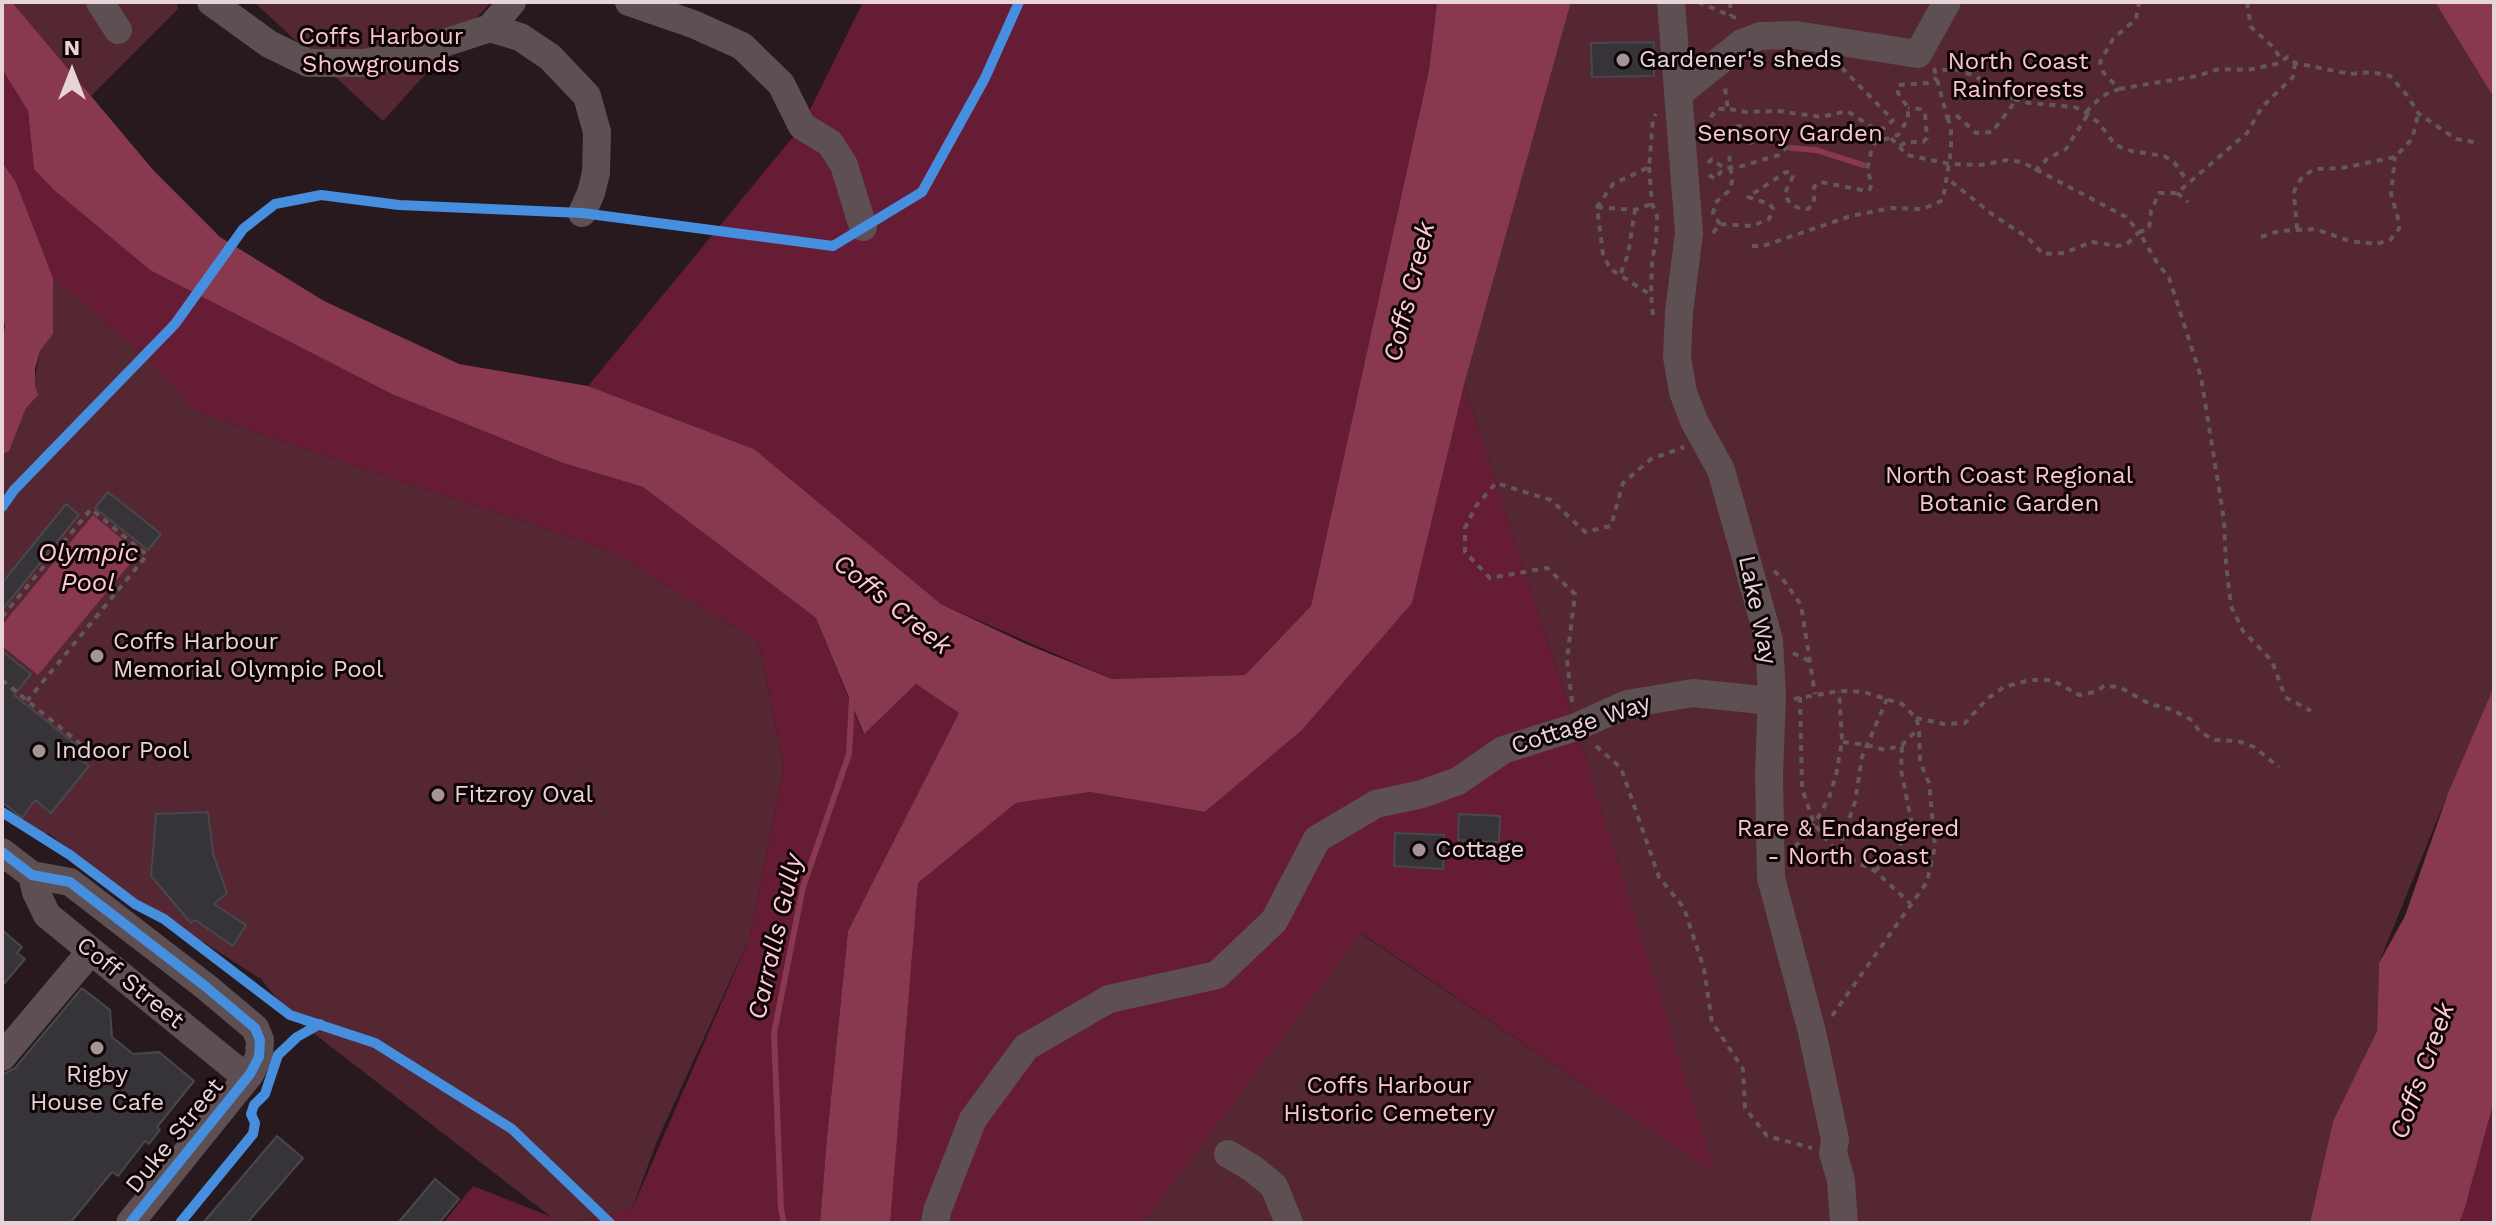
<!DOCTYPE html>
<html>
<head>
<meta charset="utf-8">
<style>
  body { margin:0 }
  #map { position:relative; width:2496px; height:1225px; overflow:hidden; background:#27191d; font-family:"Work Sans",sans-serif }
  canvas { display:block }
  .frame { position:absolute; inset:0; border:4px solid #e8d4d8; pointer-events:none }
  .north { position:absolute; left:32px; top:32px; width:80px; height:80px; -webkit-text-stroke:6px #0e0406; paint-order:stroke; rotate:0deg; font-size:22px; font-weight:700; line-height:32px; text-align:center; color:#e8d4d8 }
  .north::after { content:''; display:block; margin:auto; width:28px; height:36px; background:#e8d4d8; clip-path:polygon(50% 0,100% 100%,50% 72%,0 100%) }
</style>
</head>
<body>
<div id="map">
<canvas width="2496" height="1225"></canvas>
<div class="frame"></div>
<div class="north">N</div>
</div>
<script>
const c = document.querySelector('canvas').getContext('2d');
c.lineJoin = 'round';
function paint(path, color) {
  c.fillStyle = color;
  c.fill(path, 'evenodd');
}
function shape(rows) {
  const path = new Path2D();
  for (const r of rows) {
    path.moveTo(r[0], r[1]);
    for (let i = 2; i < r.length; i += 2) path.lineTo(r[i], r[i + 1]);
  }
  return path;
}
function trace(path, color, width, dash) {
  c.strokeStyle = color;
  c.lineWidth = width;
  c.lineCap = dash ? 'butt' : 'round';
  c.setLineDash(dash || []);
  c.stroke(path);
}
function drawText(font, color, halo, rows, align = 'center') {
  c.font = font + ' "Work Sans",sans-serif';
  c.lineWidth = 6;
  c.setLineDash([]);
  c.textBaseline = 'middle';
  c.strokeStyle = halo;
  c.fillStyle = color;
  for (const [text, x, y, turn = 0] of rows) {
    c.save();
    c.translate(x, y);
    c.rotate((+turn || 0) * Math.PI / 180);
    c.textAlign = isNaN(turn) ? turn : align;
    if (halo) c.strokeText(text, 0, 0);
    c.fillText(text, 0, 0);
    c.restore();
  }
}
paint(shape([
  [12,2,177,2,178,9,91,96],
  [254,2,491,2,383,121],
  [1571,2,2435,2,2494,98,2494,691,2448,793,2379,963,2377,1031,2333,1121,2310,1223,1143,1223,1360,933,1714,1172,1576,727,1464,385],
  [53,278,147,358,196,411,398,481,531,523,614,553,759,643,784,766,750,937,657,1141,632,1209,570,1223,559,1223,290,1015,261,979,128,894,48,833,45,837,2,802,2,455,9,450,26,408,31,401,40,351,53,334]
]), '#542733');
paint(shape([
  [863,2,1437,2,1429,70,1311,606,1245,675,1112,679,941,604,754,449,588,386,802,126],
  [2,69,28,111,34,169,394,395,563,463,643,487,816,618,863,734,916,684,960,713,848,931,827,1137,820,1223,570,1223,632,1209,750,937,784,766,759,643,614,553,531,523,398,481,196,411,147,358,53,278,16,182,2,162],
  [1464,385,1576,727,1715,1173,1361,933,1143,1223,889,1223,918,883,1016,803,1090,792,1205,812,1302,730,1412,602],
  [2494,1101,2494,1223,2459,1223,2464,1211],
  [473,1186,567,1223,443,1223]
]), '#671c35');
paint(shape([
  [2,2,12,2,154,171,220,237,324,301,459,364,588,386,754,449,941,604,1026,644,1112,679,1245,675,1311,606,1429,70,1437,2,1571,2,1464,385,1412,603,1302,730,1205,812,1090,792,1016,803,918,883,890,1223,820,1223,827,1137,848,931,959,713,916,684,864,734,816,618,643,487,563,463,394,395,150,270,53,189,34,169,28,111,2,69],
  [2435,2,2494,2,2494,98],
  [2,162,16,182,53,278,53,334,40,351,35,369,35,386,38,395,26,408,9,451,2,455,2,342,5,326,2,317],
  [93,515,139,553,38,675,2,646,2,625],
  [2494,687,2494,1101,2464,1211,2459,1223,2310,1223,2333,1121,2377,1031,2379,963,2405,916,2448,793]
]), '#88384f');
trace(shape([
  [1791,148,1816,150,1863,165],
  [784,1223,781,1209,774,1033,803,887,849,754,852,698]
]), '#88384f', 6);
const building = shape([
  [1654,42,1654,76,1592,77,1591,43,1654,42],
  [108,492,161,534,148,550,95,508,108,492],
  [66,504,79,515,2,610,2,583,66,504],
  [2,651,31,674,14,695,79,747,73,754,89,766,51,813,35,800,22,818,2,802,2,651],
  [208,812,213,854,227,893,214,904,246,925,233,946,195,920,191,923,151,876,156,814,208,812],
  [1459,814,1500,816,1499,842,1458,840,1459,814],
  [1395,833,1444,835,1443,869,1394,866,1395,833],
  [2,930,22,947,17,953,25,959,2,986,2,930],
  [82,988,110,1010,112,1037,133,1054,159,1052,194,1081,157,1127,160,1130,149,1144,145,1141,118,1176,112,1172,70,1223,2,1223,2,1075,15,1068,82,988],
  [277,1136,303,1158,247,1223,203,1223,277,1136],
  [435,1179,459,1199,439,1223,398,1223,435,1179]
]);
paint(building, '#363438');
trace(building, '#47474c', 2);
trace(shape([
  [1698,2,1736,18],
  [1730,2,1731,16],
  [2247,2,2251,27,2273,47,2281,59],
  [2295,63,2293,77,2262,107,2247,133,2177,193,2159,193,2151,211,2149,229,2139,232,2156,261,2169,278,2201,377,2224,520,2226,564,2231,606,2243,631,2272,661,2285,697,2311,711],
  [1934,68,1947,117,1956,115,1976,133,1992,132,2012,106,2014,99,1973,75,1954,69,1935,71],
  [2119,89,2197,76,2219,69,2248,70,2276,64,2288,57,2295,63,2350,74,2371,72,2390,76,2406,94,2419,114,2456,139,2480,143],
  [2014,99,2029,103,2074,107,2084,111,2099,123,2115,145,2131,151,2164,156,2174,162,2188,182],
  [1730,109,1746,112,1778,111,1821,117,1847,111,1875,129,1884,128,1893,120,1842,68],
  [2086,112,2102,96,2119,89,2103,72,2100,62,2113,39,2136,19,2139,2],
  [1891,138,1907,155,1950,164,1981,165,2007,160,2022,162,2126,217,2139,232,2127,244,2117,246,2092,242,2064,253,2043,254,2027,237,1993,215,1948,179],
  [1900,146,1906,142,1923,142,1927,138,1925,113,1920,109,1908,108],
  [1708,163,1712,159,1724,168,1742,166,1779,155,1788,146,1787,140,1776,136,1765,137,1750,143,1745,140,1745,130,1740,126,1733,127,1719,142,1712,140,1708,132,1711,117,1717,109,1728,109,1725,88],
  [1649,167,1652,204,1657,216,1656,241,1652,260,1651,295],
  [2035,171,2047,159,2066,149,2088,114],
  [1709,175,1715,179,1724,168],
  [2177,193,2188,202],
  [1597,207,1635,210,1652,204],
  [1720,224,1713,214,1715,203,1730,190,1732,181,1729,153],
  [2297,229,2294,193,2296,186,2303,176,2315,169,2342,168,2395,157,2412,139,2417,120,2416,113],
  [1713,233,1720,224,1752,226,1769,219,1773,209,1770,204,1748,197,1786,172,1792,173,1793,176,1785,193,1787,198,1790,204,1801,209,1808,209,1814,203,1814,187,1820,182,1867,191,1870,189,1872,183,1867,171,1872,147,1876,142,1898,135,1908,119,1908,108,1898,93,1898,85,1928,83,1937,78],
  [2261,237,2279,231,2315,229,2350,241,2376,244,2390,240,2399,229,2399,222,2391,194,2395,157],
  [1752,246,1763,246,1851,216,1891,208,1923,209,1943,200,1951,150,1951,127,1947,117],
  [1621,273,1628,254,1635,210],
  [1653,315,1651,295,1610,269,1603,254,1597,207,1613,184,1649,167,1653,119,1656,114],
  [1774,571,1782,578,1801,605,1815,694],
  [2,617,91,509,147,555,27,701],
  [1793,653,1809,661],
  [2,680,83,746],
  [1800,697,1802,788,1814,824,1838,853,1875,871,1911,904],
  [1794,699,1839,691,1864,692,1902,704,1916,718,1919,727,1920,762,1929,783,1935,846,1927,882,1832,1016],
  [1572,702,1567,660,1575,594,1547,568,1490,578,1465,552,1465,528,1476,506,1496,483,1551,500,1585,532,1611,526,1623,483,1651,459,1684,447],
  [1916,718,1944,724,1965,723,1987,699,2004,687,2030,680,2052,680,2079,695,2095,692,2104,686,2119,687,2150,704,2170,709,2190,719,2201,733,2215,740,2238,741,2254,747,2279,767],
  [1843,742,1867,745,1885,750,1902,745,1918,729],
  [1596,746,1621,768,1659,877,1684,908,1704,969,1712,1022,1743,1069,1745,1108,1767,1136,1812,1148],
  [1795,847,1814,824,1829,798,1836,775,1842,742,1839,691],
  [1838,852,1855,802,1862,757,1887,699],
  [1875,871,1899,848,1911,820,1901,770,1902,745]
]), '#63575a', 4, [6, 6]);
trace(shape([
  [100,2,118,30],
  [211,2,269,44,308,63,365,63,420,51,490,28,512,2],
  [629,2,693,24,742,46,781,84,802,126,830,143,844,165,863,227],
  [1671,2,1689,233,1679,312,1677,357,1683,392,1694,421,1721,470,1769,640,1772,696,1769,773,1771,878,1812,1032,1835,1139,1833,1153,1841,1180,1844,1223],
  [490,28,520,37,550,57,587,96,597,132,596,173,591,193,582,213],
  [1678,94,1742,43,1760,36,1796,35,1918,54,1947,2],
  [2,852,32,875,70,882,205,986,255,1028,260,1040,259,1057,250,1074,130,1223],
  [32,875,36,892,47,915,247,1078],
  [2,1057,91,951],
  [1228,1154,1252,1168,1274,1186,1289,1223],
  [935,1223,937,1211,973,1119,1026,1047,1109,999,1217,975,1274,921,1317,839,1376,804,1422,794,1458,781,1503,750,1576,727,1627,704,1693,693,1772,701]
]), '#5d4f52', 28);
trace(shape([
  [2,507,14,490,175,324,243,229,275,204,321,195,399,205,582,213,833,246,922,192,985,78,1019,2],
  [2,812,70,855,135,904,164,919,290,1015,375,1043,512,1129,610,1223],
  [2,852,32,875,70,882,205,986,255,1028,260,1040,259,1057,250,1074,130,1223],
  [180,1223,253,1134,255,1123,251,1114,254,1105,265,1094,278,1055,297,1037,320,1024]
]), '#468fdf', 10);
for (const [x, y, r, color] of [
  [1623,60,8,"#a49397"],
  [97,656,8,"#a49397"],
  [39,751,8,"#a49397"],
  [438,795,8,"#a49397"],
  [1419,850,8,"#a49397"],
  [97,1048,8,"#a49397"]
]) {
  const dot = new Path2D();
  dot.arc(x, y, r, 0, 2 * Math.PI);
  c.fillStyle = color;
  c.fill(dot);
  trace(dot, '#0e0406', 3);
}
drawText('24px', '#f9c6d0', '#0e0406', [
  ["Coffs Harbour",381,37],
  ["Showgrounds",381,65],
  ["North Coast",2018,62],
  ["Rainforests",2018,90],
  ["Sensory Garden",1790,134],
  ["North Coast Regional",2009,476],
  ["Botanic Garden",2009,504],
  ["Rare & Endangered",1848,829],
  ["- North Coast",1848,857],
  ["Coffs Harbour",1389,1086],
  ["Historic Cemetery",1389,1114]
]);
drawText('24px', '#e8d4d8', '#0e0406', [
  ["Gardener's sheds",1639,60],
  ["Coffs Harbour",113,642],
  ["Memorial Olympic Pool",113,670],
  ["Indoor Pool",55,751],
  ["Fitzroy Oval",454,795],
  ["Cottage",1435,850],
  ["Rigby",97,1075,"center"],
  ["House Cafe",97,1103,"center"]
], 'left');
drawText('24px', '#e8d4d8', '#0e0406', [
  ["Lake Way",1757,610,78],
  ["Cottage Way",1581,725,-18],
  ["Coff Street",130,983,39],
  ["Duke Street",175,1136,-51]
]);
drawText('italic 26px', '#fdcad4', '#0e0406', [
  ["Coffs Creek",1410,292,-76],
  ["Olympic",88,553],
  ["Pool",88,583],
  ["Coffs Creek",892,605,39],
  ["Carralls Gully",776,937,-77],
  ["Coffs Creek",2423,1071,-70]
]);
</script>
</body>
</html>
